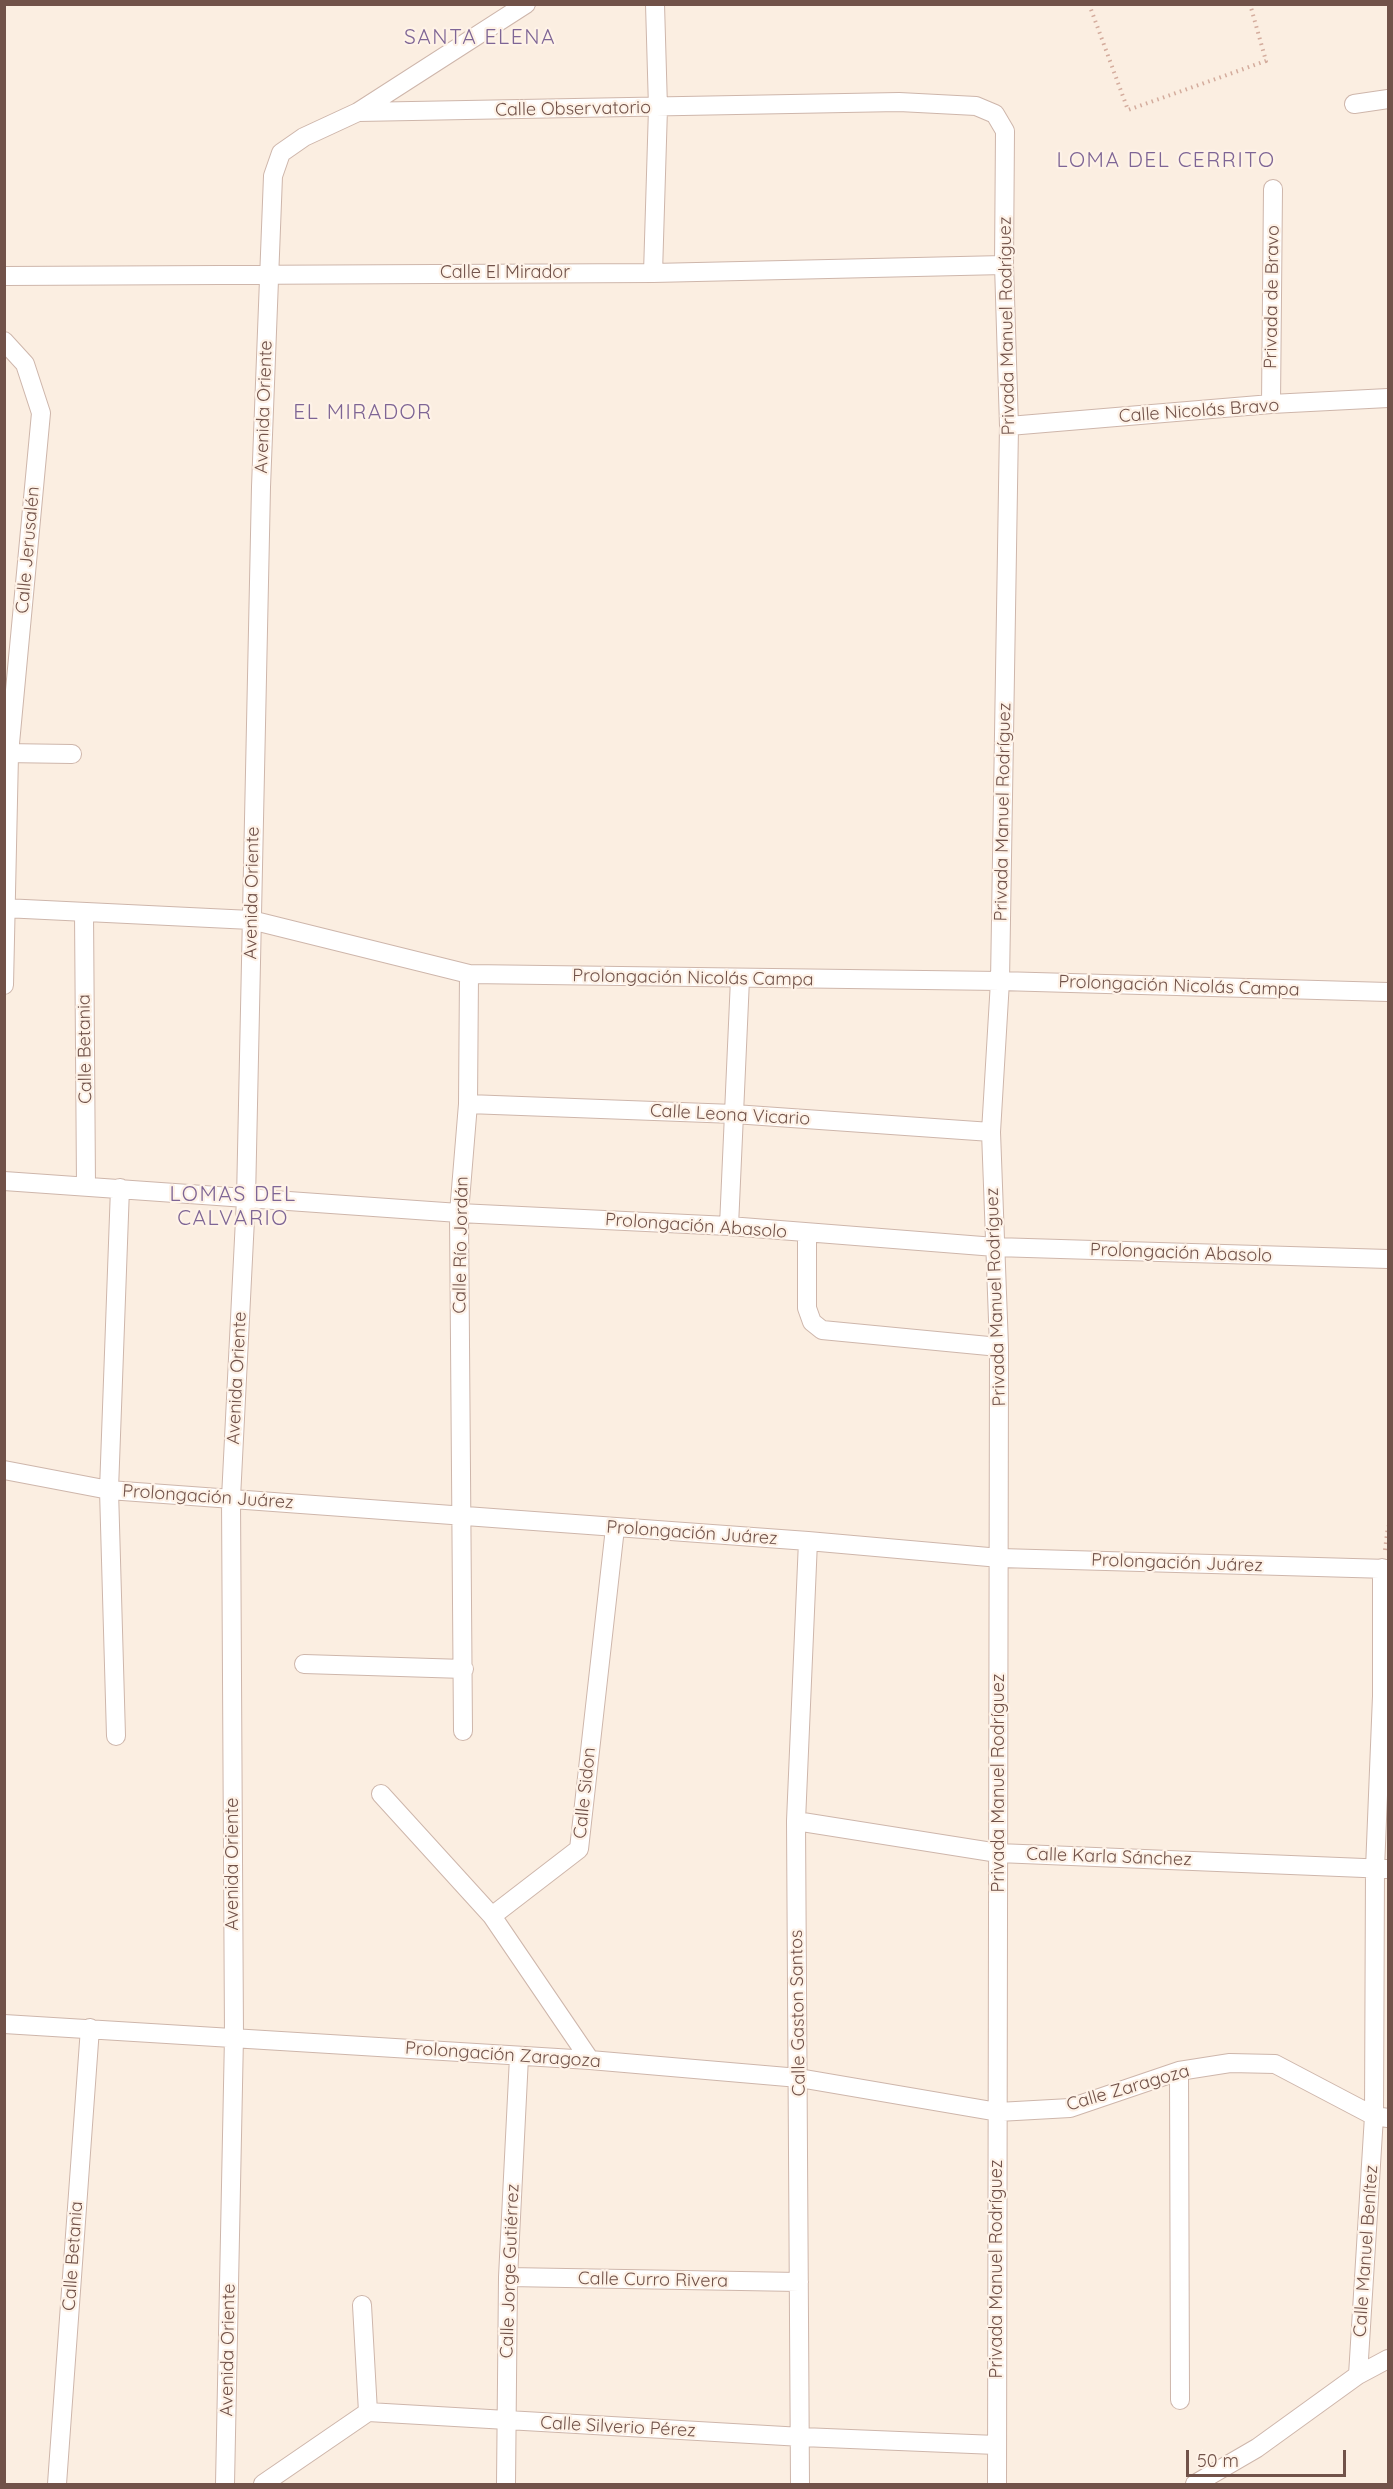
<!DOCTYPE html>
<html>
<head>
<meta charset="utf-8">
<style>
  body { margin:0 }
  #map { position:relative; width:1393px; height:2489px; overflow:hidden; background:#fbeee1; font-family:Quicksand,sans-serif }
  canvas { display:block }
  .frame { position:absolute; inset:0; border:6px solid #715249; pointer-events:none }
  .scale { position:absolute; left:1186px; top:2450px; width:160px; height:27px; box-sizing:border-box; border:3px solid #715249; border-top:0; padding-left:8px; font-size:18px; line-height:21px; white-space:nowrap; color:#715249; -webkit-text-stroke:4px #fef2e7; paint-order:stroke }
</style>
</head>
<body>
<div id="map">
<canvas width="1393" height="2489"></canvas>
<div class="frame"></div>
<div class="scale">50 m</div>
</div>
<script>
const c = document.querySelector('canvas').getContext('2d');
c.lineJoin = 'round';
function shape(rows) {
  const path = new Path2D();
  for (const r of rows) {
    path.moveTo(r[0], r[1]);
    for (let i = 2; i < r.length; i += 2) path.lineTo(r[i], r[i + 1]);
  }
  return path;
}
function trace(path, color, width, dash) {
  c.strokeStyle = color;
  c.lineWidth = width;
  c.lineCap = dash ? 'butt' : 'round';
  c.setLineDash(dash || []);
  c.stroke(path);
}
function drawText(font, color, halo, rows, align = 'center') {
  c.font = font + ' Quicksand,sans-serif';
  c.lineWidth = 4.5;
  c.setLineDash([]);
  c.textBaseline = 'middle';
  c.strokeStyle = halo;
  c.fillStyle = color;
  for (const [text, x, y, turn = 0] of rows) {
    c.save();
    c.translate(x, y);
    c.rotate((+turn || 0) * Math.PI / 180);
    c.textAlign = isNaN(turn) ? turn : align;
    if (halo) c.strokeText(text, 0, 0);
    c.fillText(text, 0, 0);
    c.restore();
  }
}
const minor = shape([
  [1354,104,1388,99],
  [358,112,526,4],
  [653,273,658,108,655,4],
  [4,276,653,273,1004,265],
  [4,341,25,364,41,413,9,754,4,985],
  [1271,404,1273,189],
  [1009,426,1271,404,1388,398],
  [4,753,72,754],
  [4,908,251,920,469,974,1000,981,1388,992],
  [84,912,86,1186],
  [468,1104,734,1114,991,1132],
  [4,1181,459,1213,729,1226,995,1247,1388,1259],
  [729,1226,740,979],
  [807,1233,807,1308,812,1322,822,1330,999,1347],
  [4,1470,109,1490,808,1541,1000,1558,1388,1569],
  [304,1664,464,1669],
  [463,1731,459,1213,468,1104,469,974],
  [116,1736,109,1490,120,1188],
  [381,1794,492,1916,590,2060],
  [796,1821,998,1853,1388,1869],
  [492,1916,579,1849,615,1528],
  [4,2024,590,2060,799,2078,998,2112,1070,2108,1179,2071,1230,2063,1275,2064,1374,2116,1388,2118],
  [1179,2071,1180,2400],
  [508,2277,799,2282],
  [362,2305,368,2412],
  [1358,2375,1374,2116,1375,1869,1382,1696,1382,1568],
  [57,2484,90,2028],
  [225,2484,234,2036,231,1498,246,1199,261,487,273,176,281,153,304,137,358,112,899,102,976,106,995,114,1005,131,1004,265,1009,426,1000,981,991,1132,999,1347,997,2484],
  [263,2484,368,2412,802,2437,996,2445],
  [506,2484,508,2277,519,2057],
  [800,2484,796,1821,808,1541],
  [1195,2484,1257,2448,1358,2375,1388,2359]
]);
trace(minor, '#ceb6ab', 20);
trace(shape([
  [1089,4,1128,110,1266,61,1250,4],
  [1385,1550,1388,1526]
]), '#d4ac9d', 4, [1.5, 4.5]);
trace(minor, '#fff', 18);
drawText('18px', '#715249', '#fef2e7', [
  ["Calle Observatorio",573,109,-1],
  ["Calle El Mirador",505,273],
  ["Privada de Bravo",1272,297,-89],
  ["Privada Manuel Rodríguez",1007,326,-91],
  ["Avenida Oriente",264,407,-88],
  ["Calle Nicolás Bravo",1199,411,-4],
  ["Calle Jerusalén",28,550,-85],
  ["Privada Manuel Rodríguez",1003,812,-89],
  ["Avenida Oriente",252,893,-89],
  ["Prolongación Nicolás Campa",693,978,1],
  ["Prolongación Nicolás Campa",1179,986,2],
  ["Calle Betania",85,1049,-91],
  ["Calle Leona Vicario",730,1115,3],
  ["Prolongación Abasolo",696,1226,4],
  ["Calle Río Jordán",461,1245,-89],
  ["Prolongación Abasolo",1181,1253,2],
  ["Privada Manuel Rodríguez",996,1297,-92],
  ["Avenida Oriente",237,1378,-87],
  ["Prolongación Juárez",208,1497,4],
  ["Prolongación Juárez",692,1533,4],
  ["Prolongación Juárez",1177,1563,2],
  ["Privada Manuel Rodríguez",999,1783,-90],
  ["Calle Sidon",585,1793,-84],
  ["Calle Karla Sánchez",1109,1857,2],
  ["Avenida Oriente",233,1864,-90],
  ["Calle Gaston Santos",798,2013,-91],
  ["Prolongación Zaragoza",503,2055,4],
  ["Calle Zaragoza",1128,2088,-16],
  ["Calle Manuel Benítez",1366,2251,-86],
  ["Calle Betania",73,2256,-86],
  ["Privada Manuel Rodríguez",997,2269,-90],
  ["Calle Jorge Gutiérrez",510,2271,-88],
  ["Calle Curro Rivera",653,2280,1],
  ["Avenida Oriente",228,2350,-89],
  ["Calle Silverio Pérez",618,2427,3]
]);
c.letterSpacing = '1.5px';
drawText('21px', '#7e6595', '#fef2e7', [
  ["SANTA ELENA",480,38],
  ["LOMA DEL CERRITO",1166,161],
  ["EL MIRADOR",363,413],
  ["LOMAS DEL",233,1195],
  ["CALVARIO",233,1219]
]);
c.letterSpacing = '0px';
</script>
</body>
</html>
